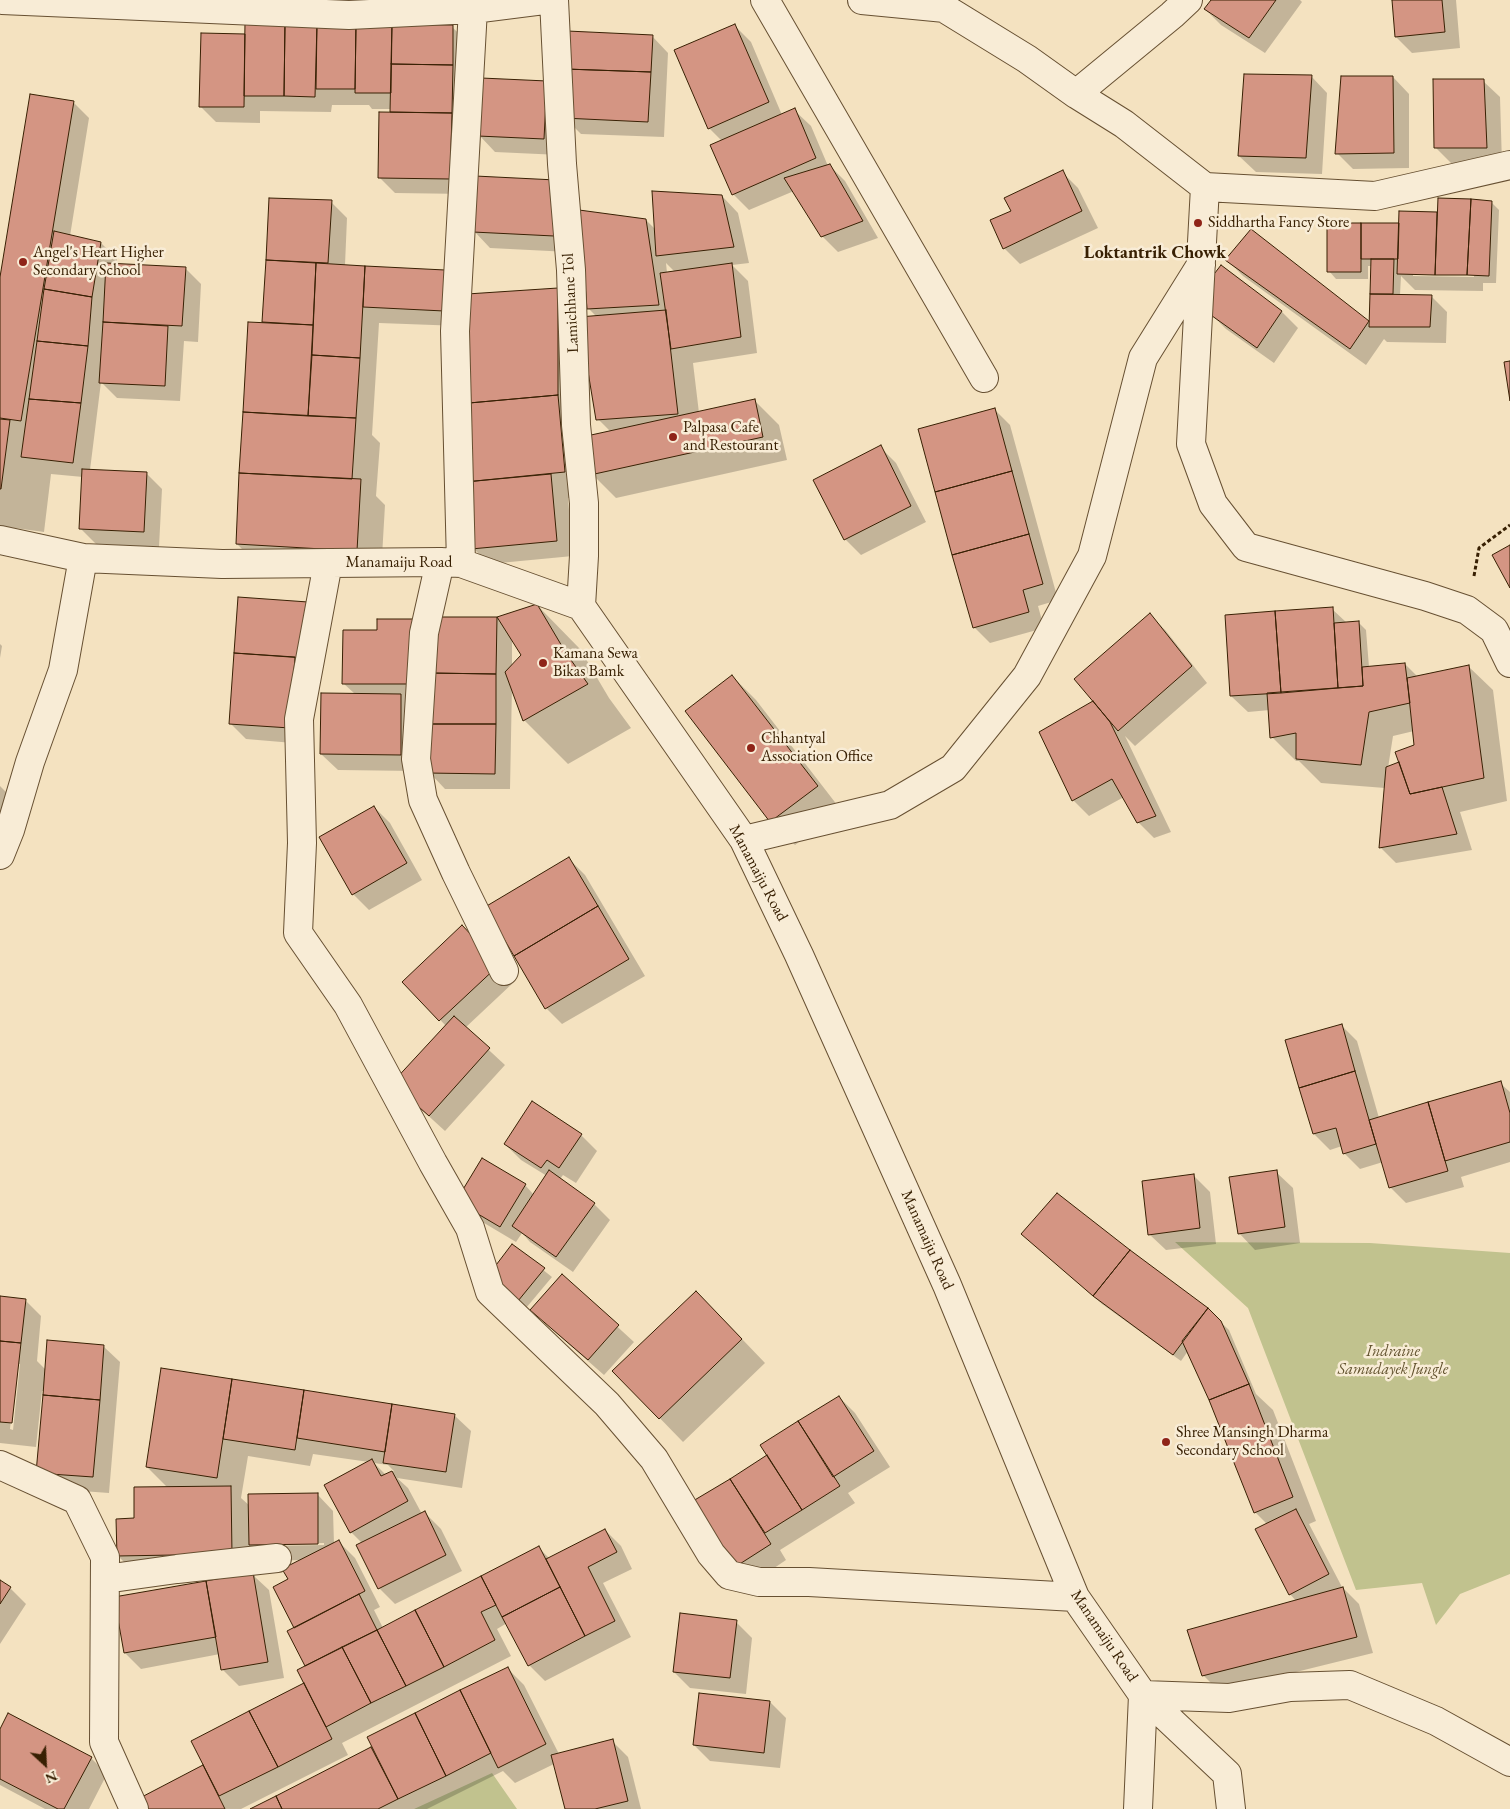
<!DOCTYPE html>
<html>
<head>
<meta charset="utf-8">
<style>
  body { margin:0 }
  #map { position:relative; width:1510px; height:1809px; overflow:hidden; background:#f4e2c0; font-family:"EB Garamond",serif }
  canvas { display:block }
  .north { position:absolute; left:20px; top:1739px; width:50px; height:50px; -webkit-text-stroke:4px #f8ecd6; paint-order:stroke; rotate:155deg; font-size:14px; font-weight:700; line-height:20px; text-align:center; color:#382003 }
  .north::after { content:''; display:block; margin:auto; width:18px; height:22px; background:#382003; clip-path:polygon(50% 0,100% 100%,50% 72%,0 100%) }
</style>
</head>
<body>
<div id="map">
<canvas width="1510" height="1809"></canvas>
<div class="north">N</div>
</div>
<script>
const c = document.querySelector('canvas').getContext('2d');
c.lineJoin = 'round';
function paint(path, color) {
  c.fillStyle = color;
  c.fill(path, 'evenodd');
}
function shape(rows) {
  const path = new Path2D();
  for (const r of rows) {
    path.moveTo(r[0], r[1]);
    for (let i = 2; i < r.length; i += 2) path.lineTo(r[i], r[i + 1]);
  }
  return path;
}
function trace(path, color, width, dash) {
  c.strokeStyle = color;
  c.lineWidth = width;
  c.lineCap = dash ? 'butt' : 'round';
  c.setLineDash(dash || []);
  c.stroke(path);
}
function drawText(font, color, halo, rows, align = 'center') {
  c.font = font + ' "EB Garamond",serif';
  c.lineWidth = 5;
  c.setLineDash([]);
  c.textBaseline = 'middle';
  c.strokeStyle = halo;
  c.fillStyle = color;
  for (const [text, x, y, turn = 0] of rows) {
    c.save();
    c.translate(x, y);
    c.rotate((+turn || 0) * Math.PI / 180);
    c.textAlign = isNaN(turn) ? turn : align;
    if (halo) c.strokeText(text, 0, 0);
    c.fillText(text, 0, 0);
    c.restore();
  }
}
paint(shape([
  [1175,1242,1370,1243,1510,1253,1510,1574,1460,1594,1436,1625,1422,1583,1356,1590,1248,1308],
  [492,1773,517,1809,414,1809]
]), '#c1c28e');
paint(shape([
  [1213,0,1300,0,1302,2,1265,53,1221,25,1205,9],
  [1393,0,1456,0,1460,48,1412,53,1396,37],
  [247,23,452,27,469,43,466,194,395,193,379,177,392,109,372,109,369,105,332,105,331,112,260,111,260,123,216,122,200,106,246,35],
  [734,25,751,42,782,115,794,110,811,126,828,166,829,165,845,181,878,238,838,252,822,236,794,191,749,210,733,194,722,141,709,128],
  [652,36,668,53,664,137,581,134,562,115,560,155,495,152,479,135],
  [1311,76,1327,93,1322,174,1256,172,1239,156],
  [1393,77,1409,94,1409,168,1353,169,1337,153],
  [1483,81,1500,97,1502,164,1451,163,1435,147],
  [73,102,89,118,70,236,101,243,117,259,116,265,185,268,201,284,198,342,184,341,180,401,117,398,101,382,90,470,146,473,162,489,159,547,96,544,80,528,83,477,51,474,44,532,0,526,0,285],
  [1062,172,1078,188,1098,228,1020,264,1004,248,1012,211],
  [555,181,569,252,490,248,474,231],
  [722,196,738,213,749,263,732,265,748,281,757,353,693,363,699,413,755,401,779,425,787,460,616,498,592,474,588,496,568,498,573,556,489,564,473,548,466,481,557,290,581,318,597,317,588,308,646,220,656,230],
  [666,263,675,272,667,273],
  [583,333,598,419,611,432,583,438],
  [270,199,331,202,347,218,345,265,445,271,460,326,379,323,372,435,380,443,376,496,385,505,381,574,261,568,237,544,263,324],
  [1491,202,1499,210,1496,283,1483,283,1483,291,1415,290,1401,276,1400,295,1431,296,1447,312,1446,343,1387,342,1384,339,1366,365,1243,276,1227,260,1368,322,1371,325,1372,266,1368,266,1368,279,1336,279,1329,271,1400,226,1401,212,1438,213],
  [1413,273,1474,274,1474,277,1413,276],
  [1221,267,1282,312,1298,328,1274,363,1226,329,1209,312],
  [994,409,1010,425,1058,600,1038,606,1044,628,990,643,974,627],
  [880,447,896,463,926,522,861,555,845,539],
  [308,603,305,744,246,739,230,723],
  [537,605,580,649,609,698,631,728,568,764,524,720,512,686,510,789,445,789,429,772,429,700,406,700,417,711,416,771,338,770,321,754,355,694,343,683,379,631,430,618,497,618],
  [512,639,523,655,512,667],
  [1332,609,1347,623,1358,622,1366,630,1369,667,1405,664,1418,677,1469,667,1493,690,1507,801,1460,812,1472,850,1396,863,1380,847,1385,788,1321,783,1299,761,1296,761,1272,737,1270,710,1248,712,1231,696],
  [1414,731,1415,746,1400,763,1388,768,1393,736],
  [1150,615,1166,631,1207,683,1135,746,1125,736,1171,832,1154,838,1138,822,1124,797,1089,816,1073,800,1095,701],
  [0,644,2,646,0,658],
  [732,676,756,700,841,810,795,845,771,821],
  [0,786,9,795,0,852],
  [374,807,390,823,422,880,369,910,353,894],
  [569,859,585,875,645,976,562,1024,546,1008],
  [478,943,514,982,465,1028,505,1065,445,1131,410,1099,446,1026,404,982],
  [1341,1025,1357,1041,1379,1118,1500,1083,1510,1092,1510,1162,1461,1177,1464,1187,1406,1203,1390,1187,1383,1162,1360,1169,1344,1153,1342,1146,1330,1150,1314,1134],
  [581,1135,597,1151,576,1183,563,1175,560,1179,594,1204,610,1220,573,1272,530,1242,522,1233,516,1242,474,1217,458,1201,525,1185,534,1195,547,1176,521,1160,505,1144],
  [1276,1172,1293,1188,1300,1243,1255,1250,1239,1233],
  [1193,1175,1210,1192,1216,1244,1166,1250,1149,1234],
  [1031,1242,1207,1309,1229,1330,1256,1394,1273,1410,1316,1521,1309,1524,1342,1587,1359,1604,1373,1653,1219,1691,1203,1675,1296,1601,1290,1594,1267,1524,1255,1512,1211,1399,1188,1351,1181,1361,1102,1304],
  [513,1246,552,1277,526,1308,489,1277],
  [562,1276,634,1342,604,1375,548,1326],
  [0,1298,25,1300,41,1316,37,1361,46,1370,103,1346,120,1362,109,1493,54,1489,44,1391,42,1391,36,1447,0,1443],
  [17,1364,20,1364,13,1430,10,1429],
  [720,1316,765,1363,683,1442,614,1371],
  [162,1369,454,1415,471,1431,462,1488,397,1478,408,1488,422,1514,425,1513,441,1529,462,1571,395,1604,379,1588,362,1543,351,1532,369,1462,313,1454,310,1466,248,1456,241,1498,250,1506,317,1494,333,1511,334,1544,339,1542,355,1558,380,1607,374,1610,383,1628,539,1548,550,1559,605,1530,621,1546,632,1569,603,1583,631,1637,545,1681,529,1665,507,1623,497,1629,511,1656,342,1743,348,1755,241,1809,142,1809,138,1801,205,1765,306,1683,307,1666,296,1628,289,1579,302,1560,266,1561,255,1550,255,1577,269,1590,284,1678,239,1686,223,1670,220,1654,141,1669,125,1653,217,1580,217,1579,142,1580,118,1556,136,1520,168,1488,147,1467],
  [374,1463,388,1465,394,1471,386,1475],
  [324,1543,324,1545,264,1546,264,1544],
  [839,1397,855,1413,890,1467,848,1493,855,1503,780,1550,786,1560,752,1583,695,1502,769,1455],
  [0,1582,10,1588,26,1604,0,1644],
  [736,1622,752,1638,746,1694,690,1688,674,1672],
  [508,1669,524,1685,559,1754,612,1741,628,1757,641,1809,566,1809,554,1764,515,1783,503,1771,427,1809,252,1809,373,1747],
  [700,1695,770,1702,786,1718,780,1768,710,1761,694,1745],
  [0,1732,91,1758,107,1774,89,1809,45,1809,0,1785]
]), '#0003');
const building = shape([
  [1211,0,1276,0,1249,38,1204,9,1211,0],
  [1392,0,1442,0,1445,32,1395,37,1392,0],
  [245,22,285,23,284,96,244,96,245,22],
  [285,23,317,23,315,97,284,96,285,23],
  [317,23,356,24,355,89,316,89,317,23],
  [356,24,392,24,391,93,355,93,356,24],
  [392,24,453,25,453,65,391,64,392,24],
  [735,24,769,102,708,129,674,50,735,24],
  [567,31,653,35,651,72,565,69,567,31],
  [201,33,245,34,244,107,199,107,201,33],
  [391,64,453,65,452,113,390,112,391,64],
  [565,69,651,72,648,122,563,118,565,69],
  [1244,74,1312,75,1306,158,1238,156,1244,74],
  [1341,76,1393,76,1394,153,1335,154,1341,76],
  [481,78,547,81,544,139,478,136,481,78],
  [1433,79,1484,79,1487,148,1434,148,1433,79],
  [30,94,74,101,21,421,0,418,0,277,30,94],
  [795,108,816,158,732,195,710,145,795,108],
  [379,112,452,113,450,179,378,178,379,112],
  [830,164,863,221,821,237,784,178,830,164],
  [1063,170,1082,211,1003,249,990,220,1011,211,1004,198,1063,170],
  [475,176,556,180,554,236,473,232,475,176],
  [652,191,722,195,734,247,656,256,652,191],
  [269,198,332,200,328,263,266,260,269,198],
  [1438,198,1471,199,1467,275,1435,275,1438,198],
  [1471,199,1492,201,1489,276,1467,275,1471,199],
  [579,210,646,219,659,305,587,309,579,210],
  [1399,211,1437,212,1435,275,1397,274,1399,211],
  [1327,223,1361,223,1361,272,1327,272,1327,223],
  [1361,223,1399,223,1398,259,1361,259,1361,223],
  [1251,229,1369,321,1350,349,1225,260,1251,229],
  [54,231,101,242,92,297,44,289,54,231],
  [1371,259,1394,259,1393,294,1370,294,1371,259],
  [266,260,316,263,313,325,262,322,266,260],
  [106,263,186,267,182,326,103,322,106,263],
  [316,263,365,266,360,358,312,355,316,263],
  [732,263,741,337,671,349,660,273,732,263],
  [1221,265,1282,311,1257,348,1208,313,1202,290,1221,265],
  [365,266,445,270,444,311,363,307,365,266],
  [558,288,558,395,458,404,467,294,558,288],
  [44,289,92,297,88,346,37,341,44,289],
  [1370,294,1432,295,1430,327,1369,327,1370,294],
  [666,310,678,414,596,420,579,317,666,310],
  [103,322,168,326,165,386,99,383,103,322],
  [248,322,313,325,308,416,243,412,248,322],
  [37,341,88,346,81,403,29,399,37,341],
  [312,355,360,358,356,418,308,416,312,355],
  [1510,361,1510,401,1504,362,1510,361],
  [558,395,565,472,465,482,458,404,558,395],
  [29,399,81,403,73,463,21,457,29,399],
  [755,399,763,437,590,475,582,437,755,399],
  [995,408,1012,471,935,492,918,429,995,408],
  [243,412,356,418,352,479,239,473,243,412],
  [0,419,10,420,1,489,0,489,0,419],
  [881,445,911,506,844,540,813,480,881,445],
  [82,469,147,472,144,532,79,529,82,469],
  [1012,471,1029,534,952,555,935,492,1012,471],
  [239,473,361,479,357,551,236,544,239,473],
  [551,474,557,541,471,549,465,482,551,474],
  [1029,534,1043,584,1023,590,1029,612,973,628,952,555,1029,534],
  [1510,545,1510,588,1492,555,1510,545],
  [238,597,308,602,304,658,234,653,238,597],
  [537,604,566,653,588,684,523,721,505,672,521,655,497,617,537,604],
  [1333,607,1338,688,1281,693,1275,611,1333,607],
  [1275,611,1281,693,1230,696,1225,615,1275,611],
  [1150,613,1192,666,1118,731,1074,679,1150,613],
  [429,617,497,617,496,674,429,673,429,617],
  [377,619,419,619,418,684,342,684,343,630,377,630,377,619],
  [1359,621,1363,686,1338,688,1334,623,1359,621],
  [234,653,295,657,290,728,229,724,234,653],
  [1405,663,1410,703,1369,712,1361,765,1296,759,1296,733,1270,738,1267,693,1363,686,1362,667,1405,663],
  [1469,665,1484,778,1410,794,1395,752,1414,745,1407,678,1469,665],
  [429,673,496,674,496,724,428,724,429,673],
  [732,675,818,786,770,822,685,711,732,675],
  [321,693,401,694,401,755,320,754,321,693],
  [1093,701,1110,722,1156,816,1137,823,1112,779,1072,801,1039,732,1093,701],
  [428,724,496,724,495,774,427,773,428,724],
  [1399,762,1410,794,1442,787,1457,834,1379,848,1386,767,1399,762],
  [374,806,407,863,352,895,319,837,374,806],
  [569,857,598,906,514,956,485,907,569,857],
  [598,906,629,959,545,1009,514,956,598,906],
  [462,925,499,965,439,1021,402,982,462,925],
  [454,1016,490,1048,429,1116,392,1083,454,1016],
  [1342,1024,1355,1071,1299,1088,1285,1040,1342,1024],
  [1355,1071,1376,1144,1343,1154,1336,1128,1313,1134,1299,1088,1355,1071],
  [1501,1081,1510,1113,1510,1142,1445,1161,1428,1102,1501,1081],
  [532,1101,582,1134,559,1168,547,1160,541,1168,504,1144,532,1101],
  [1428,1102,1448,1171,1389,1188,1369,1120,1428,1102],
  [482,1158,526,1184,500,1227,456,1201,482,1158],
  [549,1170,595,1203,556,1257,512,1226,549,1170],
  [1277,1170,1285,1227,1238,1234,1229,1177,1277,1170],
  [1194,1174,1200,1228,1148,1235,1142,1181,1194,1174],
  [1057,1193,1130,1250,1093,1296,1021,1234,1057,1193],
  [512,1244,545,1268,518,1301,487,1277,512,1244],
  [1130,1250,1208,1308,1173,1355,1093,1296,1130,1250],
  [562,1274,619,1325,588,1360,530,1310,562,1274],
  [696,1291,742,1339,659,1419,612,1371,696,1291],
  [0,1296,26,1299,21,1343,0,1341,0,1296],
  [1208,1308,1221,1321,1249,1384,1209,1400,1182,1341,1208,1308],
  [47,1340,104,1345,100,1400,43,1395,47,1340],
  [0,1341,21,1343,12,1423,0,1422,0,1341],
  [161,1368,232,1379,217,1478,146,1467,161,1368],
  [232,1379,304,1390,295,1450,223,1439,232,1379],
  [1249,1384,1293,1497,1254,1513,1209,1400,1249,1384],
  [304,1390,392,1404,385,1452,297,1438,304,1390],
  [43,1395,100,1400,93,1477,36,1473,43,1395],
  [839,1396,874,1451,833,1477,798,1421,839,1396],
  [392,1404,455,1414,446,1472,383,1463,392,1404],
  [798,1421,840,1486,802,1510,760,1445,798,1421],
  [767,1455,802,1510,765,1533,730,1479,767,1455],
  [372,1459,381,1476,392,1471,408,1501,350,1533,324,1485,372,1459],
  [730,1479,771,1544,735,1567,693,1501,730,1479],
  [231,1486,232,1554,117,1556,116,1519,134,1518,134,1487,231,1486],
  [318,1493,318,1544,249,1545,248,1494,318,1493],
  [1296,1509,1329,1574,1289,1595,1255,1529,1296,1509],
  [425,1511,446,1555,378,1589,356,1545,425,1511],
  [605,1529,617,1552,588,1567,615,1621,585,1636,546,1559,605,1529],
  [339,1540,365,1591,294,1628,273,1587,288,1579,282,1569,339,1540],
  [539,1546,560,1587,502,1617,481,1576,539,1546],
  [253,1572,268,1662,221,1670,206,1581,253,1572],
  [481,1576,496,1605,481,1612,495,1640,444,1667,415,1610,481,1576],
  [0,1580,11,1587,0,1604,0,1580],
  [206,1581,216,1637,124,1653,114,1597,206,1581],
  [560,1587,585,1636,528,1666,502,1617,560,1587],
  [1343,1587,1357,1637,1202,1676,1187,1630,1343,1587],
  [359,1594,377,1630,305,1666,287,1631,359,1594],
  [415,1610,444,1667,406,1686,377,1630,415,1610],
  [680,1613,737,1620,730,1678,673,1672,680,1613],
  [377,1630,406,1686,371,1703,342,1647,377,1630],
  [342,1647,371,1703,326,1727,297,1670,342,1647],
  [508,1667,546,1744,498,1768,460,1690,508,1667],
  [304,1683,332,1739,278,1767,249,1711,304,1683],
  [460,1690,491,1753,446,1776,415,1713,460,1690],
  [699,1693,770,1701,764,1753,693,1745,699,1693],
  [249,1711,278,1767,219,1796,191,1741,249,1711],
  [8,1713,92,1757,64,1809,58,1809,0,1779,0,1729,8,1713],
  [415,1713,446,1776,398,1799,367,1737,415,1713],
  [613,1739,628,1801,595,1809,565,1809,551,1755,613,1739],
  [371,1747,398,1799,378,1809,282,1809,276,1796,371,1747],
  [203,1765,225,1809,141,1809,136,1800,203,1765],
  [276,1796,282,1809,250,1809,276,1796]
]);
paint(building, '#d49583');
trace(building, '#382003', 1);
const minor = shape([
  [2,0,349,15,473,9,544,0],
  [554,0,562,164,571,270,576,425,584,503,584,556,581,606],
  [765,0,984,378],
  [862,0,945,8],
  [931,0,1027,59,1076,94,1124,124,1205,187,1375,196,1510,165],
  [1076,94,1172,15,1188,0],
  [1205,187,1191,444,1213,504,1246,547,1425,596,1467,610,1494,630,1510,663],
  [0,540,83,558,222,564,440,562,461,563,581,606,744,840,799,955,947,1285,1075,1597,1143,1695,1227,1774,1231,1809],
  [440,562,424,633,416,759,423,800,456,873,504,971],
  [328,563,299,719,302,843,298,933,348,1005,433,1163,470,1228,490,1292,607,1404,654,1459,711,1554,729,1575,759,1582,809,1582,1075,1597],
  [461,563,455,331,473,9],
  [744,840,890,805,953,768,1027,676,1092,556,1143,358,1201,265],
  [0,855,10,830,30,762,63,670,83,558],
  [0,1465,77,1500,105,1557,104,1742,134,1809],
  [105,1579,177,1569,277,1558],
  [1143,1695,1229,1698,1290,1687,1350,1685,1436,1721,1510,1762],
  [1138,1809,1143,1695]
]);
trace(minor, '#675032', 30);
trace(shape([
  [1474,576,1479,548,1510,525]
]), '#382003', 3, [4, 2.5]);
trace(minor, '#f8ecd6', 28);
for (const [x, y, r, color] of [
  [1198,223,5,"#8f2418"],
  [23,262,5,"#8f2418"],
  [673,437,5,"#8f2418"],
  [543,663,5,"#8f2418"],
  [751,748,5,"#8f2418"],
  [1166,1442,5,"#8f2418"]
]) {
  const dot = new Path2D();
  dot.arc(x, y, r, 0, 2 * Math.PI);
  c.fillStyle = color;
  c.fill(dot);
  trace(dot, '#f8ecd6', 2);
}
drawText('16px', '#382003', '#f8ecd6', [
  ["Siddhartha Fancy Store",1208,223],
  ["Angel's Heart Higher",33,253],
  ["Secondary School",33,271],
  ["Palpasa Cafe",683,428],
  ["and Restourant",683,446],
  ["Kamana Sewa",553,654],
  ["Bikas Bamk",553,672],
  ["Chhantyal",761,739],
  ["Association Office",761,757],
  ["Shree Mansingh Dharma",1176,1433],
  ["Secondary School",1176,1451]
], 'left');
drawText('16px', '#382003', '#f8ecd6', [
  ["Lamichhane Tol",571,303,-93],
  ["Manamaiju Road",399,563],
  ["Manamaiju Road",758,873,62],
  ["Manamaiju Road",927,1240,66],
  ["Manamaiju Road",1104,1636,56]
]);
drawText('italic 16px', '#61512d', '#f8ecd6', [
  ["Indraine",1393,1352],
  ["Samudayek Jungle",1393,1370]
]);
drawText('bold 18px', '#382003', '#f8ecd6', [
  ["Loktantrik Chowk",1155,253]
]);
</script>
</body>
</html>
